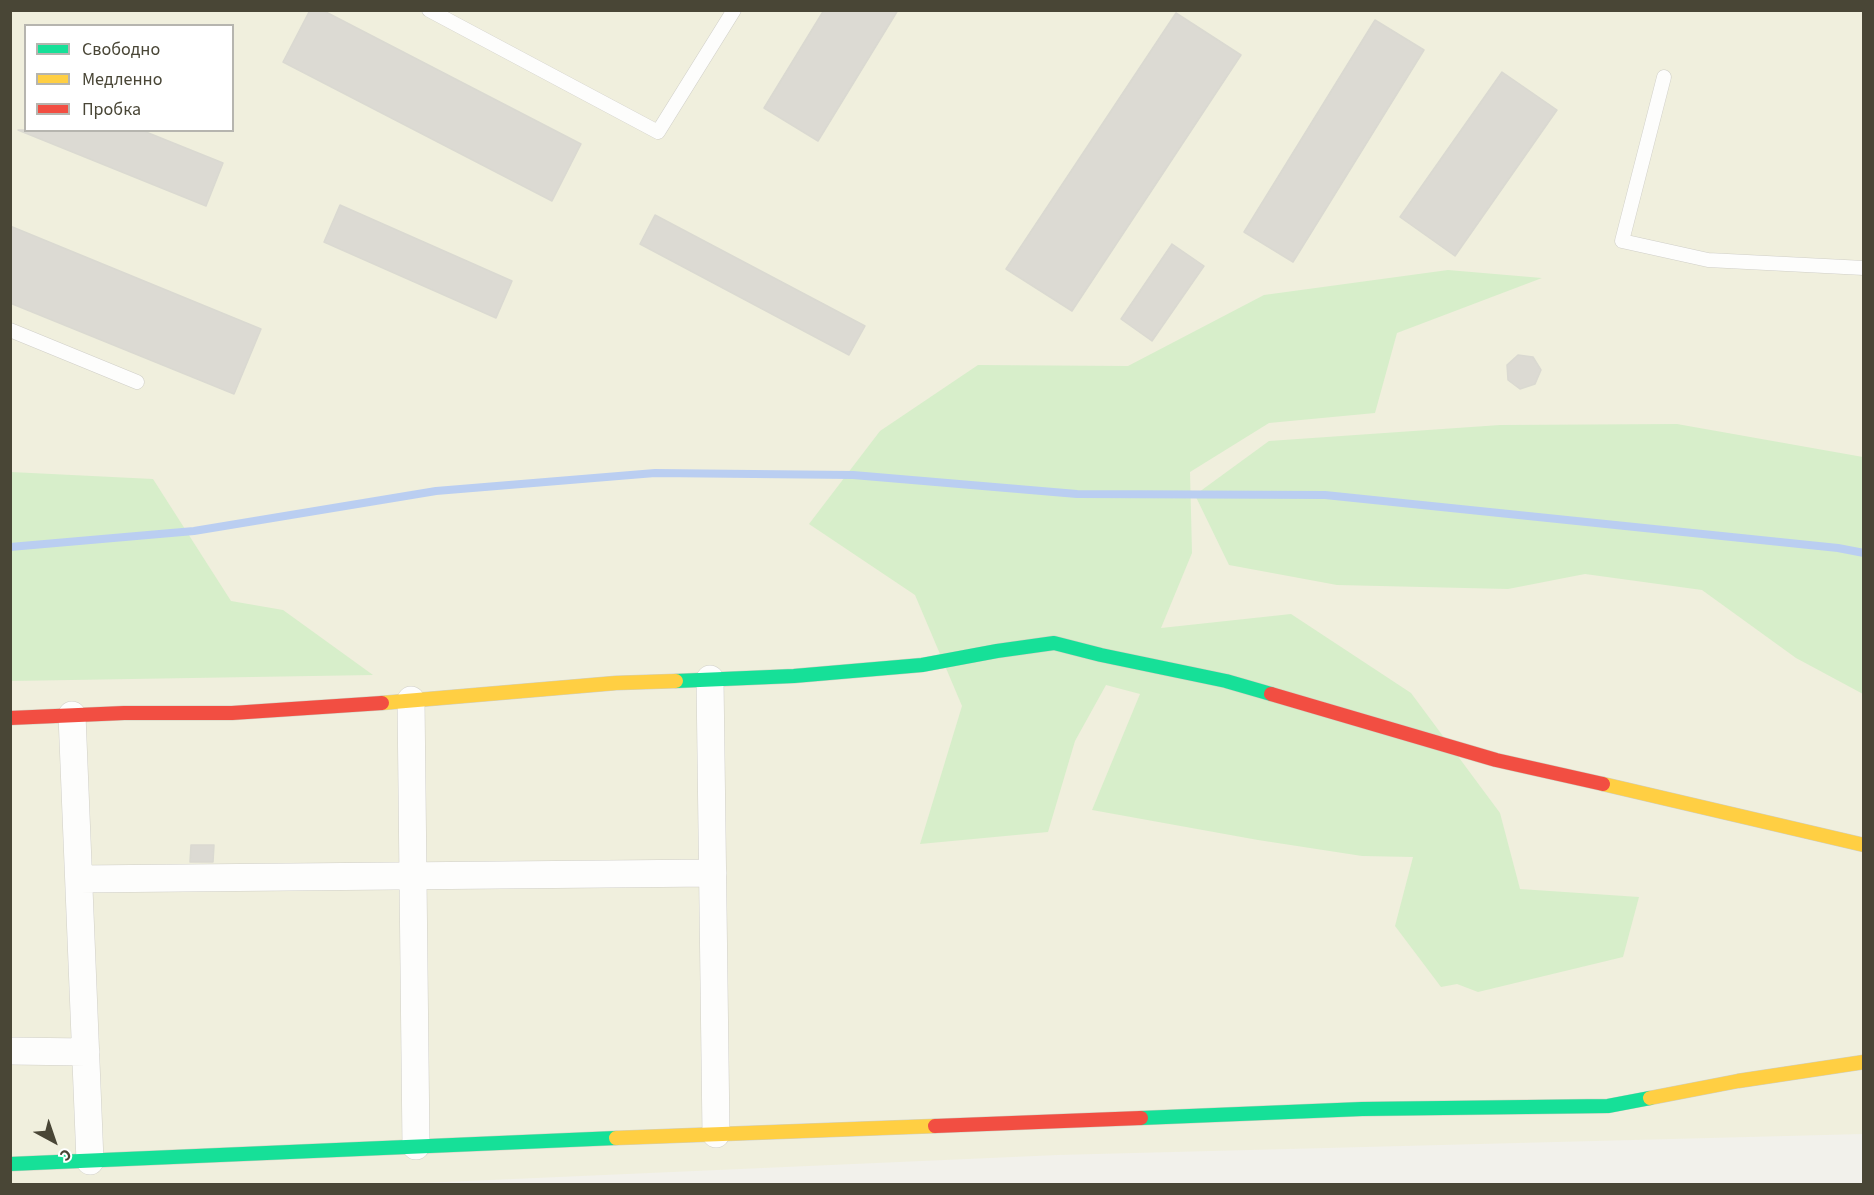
<!DOCTYPE html>
<html>
<head>
<meta charset="utf-8">
<style>
  body { margin:0 }
  #map { position:relative; width:1874px; height:1195px; overflow:hidden; background:#f2f1eb; font-family:"Source Sans 3",sans-serif }
  canvas { display:block }
  .frame { position:absolute; inset:0; border:12px solid #494636; pointer-events:none }
  .legend { position:absolute; left:24px; top:24px; width:210px; height:108px; box-sizing:border-box; background:#fff; border:2px solid #b6b5af; margin:0; padding:8px 10px; list-style:none; font-size:18px; color:#494636 }
  .legend li { display:flex; align-items:center; gap:12px; height:30px }
  .legend b { width:30px; border:2px solid #b6b5af }
  .north { position:absolute; left:24px; top:1111px; width:60px; height:60px; -webkit-text-stroke:4px #fff; paint-order:stroke; rotate:140deg; font-size:16px; font-weight:700; line-height:24px; text-align:center; color:#494636 }
  .north::after { content:''; display:block; margin:auto; width:21px; height:27px; background:#494636; clip-path:polygon(50% 0,100% 100%,50% 72%,0 100%) }
</style>
</head>
<body>
<div id="map">
<canvas width="1874" height="1195"></canvas>
<div class="frame"></div>
<ul class="legend">
<li><b style="height:8px;background:#16e098"></b>Свободно</li>
<li><b style="height:8px;background:#ffcf43"></b>Медленно</li>
<li><b style="height:8px;background:#f24e42"></b>Пробка</li>
</ul>
<div class="north">С</div>
</div>
<script>
const c = document.querySelector('canvas').getContext('2d');
c.lineJoin = 'round';
function paint(path, color) {
  c.fillStyle = color;
  c.fill(path, 'evenodd');
}
function shape(rows) {
  const path = new Path2D();
  for (const r of rows) {
    path.moveTo(r[0], r[1]);
    for (let i = 2; i < r.length; i += 2) path.lineTo(r[i], r[i + 1]);
  }
  return path;
}
function trace(path, color, width, dash) {
  c.strokeStyle = color;
  c.lineWidth = width;
  c.lineCap = dash ? 'butt' : 'round';
  c.setLineDash(dash || []);
  c.stroke(path);
}
paint(shape([
  [10,11,1863,11,1863,1134,1058,1155,400,1184,11,1184],
  [26,26,232,26,232,130,26,130]
]), '#f0efdd');
paint(shape([
  [1448,270,1542,278,1397,333,1375,413,1269,423,1190,472,1192,553,1161,628,1291,614,1411,693,1500,813,1520,889,1639,897,1623,957,1478,992,1457,984,1441,987,1395,926,1413,857,1362,856,1258,840,1092,810,1140,694,1106,685,1075,741,1048,832,920,844,962,706,915,595,809,524,880,431,978,365,1128,366,1264,295],
  [1677,424,1863,457,1863,694,1796,658,1702,590,1585,574,1508,589,1337,585,1229,565,1195,495,1269,441,1500,425],
  [11,472,153,479,231,601,283,610,373,675,11,681]
]), '#d7eeca');
trace(shape([
  [10,547,194,531,436,491,655,473,853,475,1077,494,1325,495,1838,548,1864,553]
]), '#bacef1', 8);
const building = shape([
  [310,10,322,10,581,144,552,201,283,62,310,10],
  [824,10,898,10,818,141,764,108,824,10],
  [1176,13,1241,55,1072,311,1006,269,1176,13],
  [1375,20,1424,50,1293,262,1244,232,1375,20],
  [1502,72,1557,110,1455,256,1400,217,1502,72],
  [18,130,141,130,223,163,206,206,18,130],
  [340,205,512,281,496,318,324,242,340,205],
  [655,215,865,326,849,355,640,244,655,215],
  [10,226,261,329,234,394,10,303,10,226],
  [1172,244,1204,266,1152,341,1121,319,1172,244],
  [1518,355,1533,357,1541,370,1535,384,1520,389,1508,380,1507,365,1518,355],
  [191,845,214,845,213,862,190,862,191,845]
]);
paint(building, '#dcdad3');
trace(building, '#dad9d1', 1.5);
const lane = shape([
  [429,10,658,132,734,10],
  [1664,77,1622,241,1708,260,1864,268],
  [10,330,137,382]
]);
const street = shape([
  [710,679,716,1134],
  [411,700,416,1146],
  [72,715,90,1161],
  [79,879,713,873],
  [10,1051,86,1052]
]);
const fast = shape([
  [676,681,794,676,922,665,997,651,1054,643,1101,655,1226,681,1271,694],
  [1141,1118,1362,1109,1608,1106,1650,1098],
  [10,1164,616,1138]
]);
const slow = shape([
  [382,703,616,683,676,681],
  [1603,784,1864,845],
  [1650,1098,1738,1081,1864,1062],
  [616,1138,935,1126]
]);
const jam = shape([
  [1271,694,1496,760,1603,784],
  [10,718,124,713,232,713,382,703],
  [935,1126,1141,1118]
]);
trace(lane, '#d0cfc8', 15);
trace(street, '#d0cfc8', 28);
trace(fast, '#d0cfc1', 15);
trace(slow, '#d0cfc1', 15);
trace(jam, '#d0cfc1', 15);
trace(lane, '#fdfdfc', 14);
trace(street, '#fdfdfc', 27);
trace(fast, '#16e098', 14);
trace(slow, '#ffcf43', 14);
trace(jam, '#f24e42', 14);
</script>
</body>
</html>
